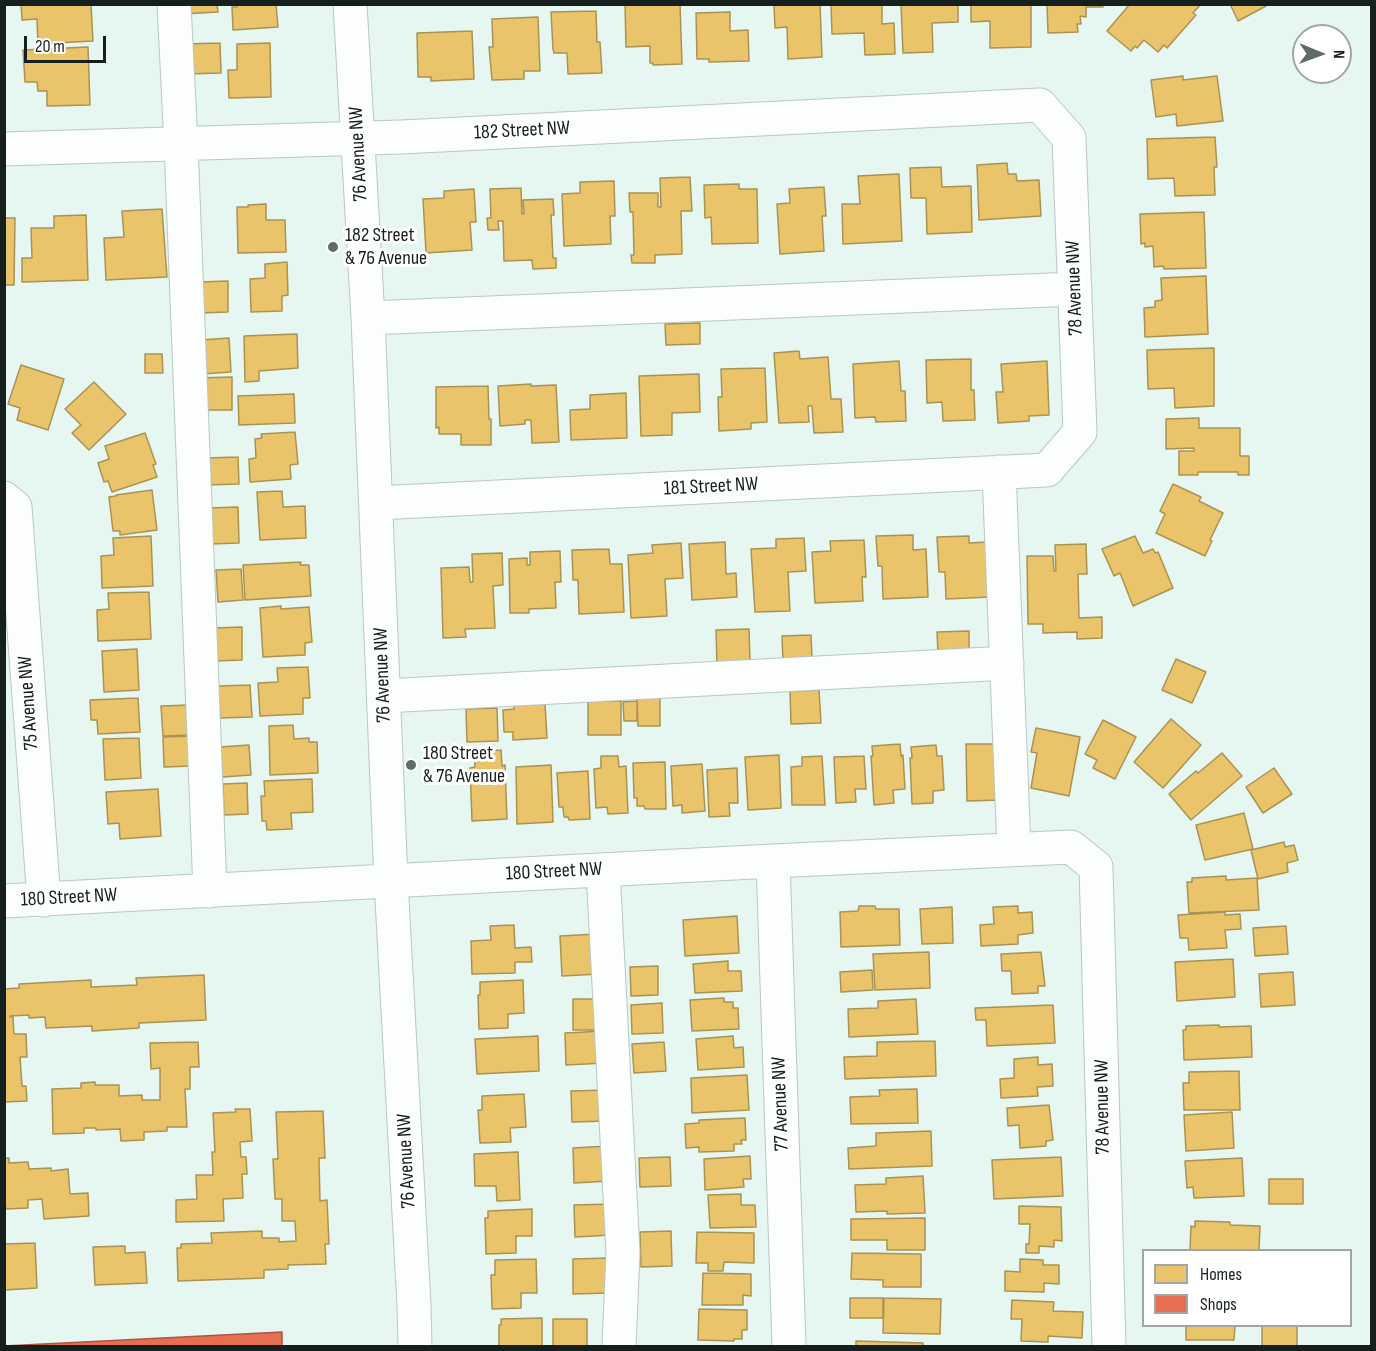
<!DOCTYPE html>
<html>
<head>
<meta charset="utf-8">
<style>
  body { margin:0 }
  #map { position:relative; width:1376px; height:1351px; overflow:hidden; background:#e6f6f1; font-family:"Sofia Sans Condensed",sans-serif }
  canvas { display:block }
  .frame { position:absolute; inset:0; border:6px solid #15201d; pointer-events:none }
  .legend { position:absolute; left:1142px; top:1249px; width:210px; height:78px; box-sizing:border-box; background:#fff; border:2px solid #a1a6a5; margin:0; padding:8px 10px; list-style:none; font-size:18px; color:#15201d }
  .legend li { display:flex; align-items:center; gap:12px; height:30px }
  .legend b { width:30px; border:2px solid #a1a6a5 }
  .north { position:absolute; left:1292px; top:24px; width:60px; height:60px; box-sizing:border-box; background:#fff; border:2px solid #a1a6a5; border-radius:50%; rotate:91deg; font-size:16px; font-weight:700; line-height:24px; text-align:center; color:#15201d }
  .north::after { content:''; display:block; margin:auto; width:21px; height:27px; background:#5e6b67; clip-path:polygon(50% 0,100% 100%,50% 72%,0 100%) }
  .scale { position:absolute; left:24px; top:36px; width:82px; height:27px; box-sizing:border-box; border:3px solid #15201d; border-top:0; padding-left:8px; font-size:18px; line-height:21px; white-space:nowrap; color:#15201d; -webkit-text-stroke:4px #fff; paint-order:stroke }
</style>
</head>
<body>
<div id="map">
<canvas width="1376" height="1351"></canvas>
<div class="frame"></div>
<ul class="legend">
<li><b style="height:16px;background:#e9c46a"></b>Homes</li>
<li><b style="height:16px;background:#e76f51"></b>Shops</li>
</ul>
<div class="north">N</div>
<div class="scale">20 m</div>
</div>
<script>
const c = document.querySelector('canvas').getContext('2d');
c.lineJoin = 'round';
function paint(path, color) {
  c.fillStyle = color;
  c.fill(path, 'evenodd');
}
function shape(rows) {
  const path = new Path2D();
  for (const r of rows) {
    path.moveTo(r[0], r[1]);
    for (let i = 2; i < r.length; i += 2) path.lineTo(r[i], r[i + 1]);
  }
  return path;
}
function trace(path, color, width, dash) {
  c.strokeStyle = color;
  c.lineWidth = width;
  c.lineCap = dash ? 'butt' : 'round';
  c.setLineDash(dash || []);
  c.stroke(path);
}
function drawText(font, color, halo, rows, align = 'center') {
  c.font = font + ' "Sofia Sans Condensed",sans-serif';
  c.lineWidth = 6;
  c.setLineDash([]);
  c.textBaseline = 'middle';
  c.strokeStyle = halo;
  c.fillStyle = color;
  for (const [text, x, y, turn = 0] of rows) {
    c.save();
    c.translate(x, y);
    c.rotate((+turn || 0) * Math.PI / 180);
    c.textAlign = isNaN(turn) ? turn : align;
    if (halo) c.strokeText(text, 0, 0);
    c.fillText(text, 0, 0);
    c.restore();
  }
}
const homes = shape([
  [21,4,91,4,93,41,38,44,37,19,22,20,21,4],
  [183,4,217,4,218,12,183,14,183,4],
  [237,4,276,4,278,27,233,30,232,7,237,7,237,4],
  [625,4,680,4,682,64,653,65,653,63,650,63,650,46,626,47,625,4],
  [774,4,820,4,822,57,788,59,787,27,775,28,774,4],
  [831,4,882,4,882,24,894,23,895,54,865,55,864,33,832,34,831,4],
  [901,4,958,4,958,22,932,23,933,52,903,53,901,4],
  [971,4,1031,4,1031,47,990,48,990,21,971,22,971,4],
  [1047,4,1103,4,1103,7,1086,7,1086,17,1080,16,1081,24,1077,24,1078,32,1048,33,1047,4],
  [1130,4,1201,4,1193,13,1196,15,1167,48,1164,45,1158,52,1144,40,1137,48,1135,46,1131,51,1107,31,1130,4],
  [1230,4,1265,4,1266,6,1238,21,1230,4],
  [596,11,597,42,600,42,602,73,568,74,567,53,554,53,553,49,551,12,596,11],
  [730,12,730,31,748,30,749,61,709,62,709,59,697,59,696,13,730,12],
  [538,17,540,71,524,71,524,79,492,80,489,47,493,47,492,19,538,17],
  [472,31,474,79,431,81,431,77,418,77,417,33,472,31],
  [220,43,221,73,186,74,185,44,220,43],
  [270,43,271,97,229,98,228,70,237,70,237,44,270,43],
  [88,47,90,105,47,106,47,91,38,91,37,82,25,82,23,50,88,47],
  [1183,76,1183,80,1217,76,1223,121,1177,126,1176,114,1156,117,1151,80,1183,76],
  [1215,137,1217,167,1214,167,1215,195,1175,196,1174,178,1148,179,1147,139,1215,137],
  [1007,163,1008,174,1016,174,1017,181,1039,180,1041,216,979,220,977,165,1007,163],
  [941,167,942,187,971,186,972,232,927,234,926,198,911,198,910,168,941,167],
  [899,174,902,241,843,244,842,204,860,204,858,176,899,174],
  [690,177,692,211,681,211,682,254,655,255,655,263,632,263,631,255,634,255,633,212,630,212,629,193,658,193,658,207,661,207,660,178,690,177],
  [614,181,615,216,610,216,611,244,564,246,562,194,580,193,580,182,614,181],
  [739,184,739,189,757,189,758,243,712,244,711,217,705,218,704,185,739,184],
  [824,187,826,216,822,216,824,251,780,254,777,204,790,203,789,189,824,187],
  [521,188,522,214,524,214,523,200,553,199,554,215,551,215,553,258,556,258,556,268,533,269,532,260,504,261,503,221,498,221,499,230,488,230,487,218,491,218,490,189,521,188],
  [474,189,476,222,470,222,472,250,426,253,423,199,444,198,444,191,474,189],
  [266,204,266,220,285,220,286,252,238,253,237,207,248,207,248,205,266,204],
  [162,209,167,277,106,280,104,238,124,237,122,211,162,209],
  [1204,212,1206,268,1164,269,1163,266,1154,267,1153,246,1145,247,1145,243,1141,244,1140,214,1204,212],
  [86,215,88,280,22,282,22,258,32,258,31,228,54,228,54,216,86,215],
  [4,218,15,218,14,285,4,285,4,218],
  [287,262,288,295,282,296,282,311,251,312,250,279,265,278,265,264,287,262],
  [1206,276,1208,334,1145,337,1144,308,1155,307,1155,301,1162,300,1161,278,1206,276],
  [228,281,228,312,200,313,199,282,228,281],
  [700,323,700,344,666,345,665,324,700,323],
  [297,334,298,368,259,371,259,381,245,382,244,336,297,334],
  [229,338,231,372,202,374,200,340,229,338],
  [1214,348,1214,406,1175,408,1174,388,1148,389,1147,350,1214,348],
  [799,351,800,359,828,357,831,399,841,399,843,432,814,433,812,406,808,406,809,422,779,423,774,353,799,351],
  [145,354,162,354,163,373,145,373,145,354],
  [971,359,971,390,974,390,975,420,943,421,942,402,927,403,926,360,971,359],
  [899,361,901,391,905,391,906,421,876,422,875,417,855,418,853,364,899,361],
  [1047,361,1049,415,1029,416,1029,421,998,423,996,392,1003,392,1001,364,1047,361],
  [21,365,64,379,48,430,17,420,20,408,8,404,21,365],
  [765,368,767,422,751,423,751,429,719,431,718,397,722,397,721,369,765,368],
  [699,374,700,412,672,413,672,435,641,436,639,376,699,374],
  [232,377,232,410,198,410,198,378,232,377],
  [94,382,126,414,89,450,72,433,81,425,65,409,94,382],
  [531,384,531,386,556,385,559,442,532,443,531,420,525,420,525,424,500,426,498,386,531,384],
  [488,386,489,419,491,419,491,445,461,445,461,434,439,434,439,427,436,428,436,387,488,386],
  [626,393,627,438,571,440,570,410,590,409,590,395,626,393],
  [294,394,295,423,239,425,238,396,294,394],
  [1199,418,1199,428,1240,428,1240,456,1249,456,1249,475,1238,475,1238,472,1198,472,1198,475,1179,475,1179,451,1194,451,1194,448,1166,449,1166,419,1199,418],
  [295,432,298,464,290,465,291,479,250,482,249,459,256,458,255,439,262,438,261,434,295,432],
  [145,433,156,464,153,465,157,477,112,492,108,481,104,482,98,463,109,459,105,446,145,433],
  [238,457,239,484,206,485,206,458,238,457],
  [1173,484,1201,497,1199,501,1223,513,1210,540,1212,541,1205,556,1156,533,1165,514,1160,511,1173,484],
  [152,490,157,530,120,535,120,531,113,531,109,497,116,496,116,495,152,490],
  [282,491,283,507,305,506,306,538,260,540,257,492,282,491],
  [238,507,239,543,210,544,209,508,238,507],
  [913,535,913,550,926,549,928,597,883,599,882,566,878,566,876,536,913,535],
  [151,536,153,586,102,588,101,556,114,555,113,538,151,536],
  [969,536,969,543,988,542,990,597,946,599,945,572,939,572,937,537,969,536],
  [1135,536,1143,553,1153,549,1155,553,1158,552,1173,588,1133,606,1120,573,1114,576,1102,549,1135,536],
  [804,538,806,571,788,572,790,611,755,612,751,549,776,548,776,539,804,538],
  [864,540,866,577,862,577,863,601,815,603,812,552,831,551,830,541,864,540],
  [725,542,726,574,736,573,737,597,692,600,689,544,725,542],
  [681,543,683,578,665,579,667,616,631,618,628,555,653,553,652,545,681,543],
  [1086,544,1087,574,1078,574,1079,618,1102,617,1102,638,1077,639,1077,632,1043,633,1043,624,1028,624,1027,556,1053,556,1054,571,1056,571,1055,545,1086,544],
  [609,549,610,564,622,564,624,612,579,614,578,580,573,580,572,550,609,549],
  [560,551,561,582,555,582,556,608,529,609,529,613,510,613,509,559,527,558,527,565,530,565,530,552,560,551],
  [502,553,503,585,493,586,495,628,465,629,466,637,443,638,441,568,469,567,470,582,473,582,472,554,502,553],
  [301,562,300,565,309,565,311,596,245,600,243,565,301,562],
  [241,569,243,600,218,602,216,570,241,569],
  [149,592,151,639,98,641,97,610,109,609,108,593,149,592],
  [281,606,281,609,309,607,312,642,305,643,305,655,263,657,260,608,281,606],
  [242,627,242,660,215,661,214,628,242,627],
  [749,629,750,664,717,665,716,630,749,629],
  [969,631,969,652,938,653,937,632,969,631],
  [811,635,812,659,783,661,782,636,811,635],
  [137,649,139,690,104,692,102,651,137,649],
  [1176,659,1206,672,1192,703,1162,690,1176,659],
  [308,667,310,698,303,698,303,714,260,716,258,683,278,682,277,668,308,667],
  [250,685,252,717,220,718,218,686,250,685],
  [819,690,821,723,791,724,790,691,819,690],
  [660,696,660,726,638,726,637,697,660,696],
  [138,698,140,732,98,734,97,720,91,720,90,700,138,698],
  [588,701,621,701,621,735,588,735,588,701],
  [637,701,637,721,624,721,623,702,637,701],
  [545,704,547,738,513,740,513,732,504,732,503,710,514,709,514,705,545,704],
  [190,705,190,735,163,736,161,706,190,705],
  [497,708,498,741,467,742,466,709,497,708],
  [1171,719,1201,745,1163,788,1134,762,1171,719],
  [1103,720,1136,737,1115,779,1093,768,1097,760,1085,754,1103,720],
  [293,725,294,739,309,738,309,742,317,742,318,773,270,775,269,726,293,725],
  [1036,728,1080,737,1069,796,1031,788,1037,753,1031,752,1036,728],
  [190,736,191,766,164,767,163,737,190,736],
  [139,738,141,778,105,780,103,739,139,738],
  [900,744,901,756,903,755,905,789,893,790,894,803,874,805,871,756,873,756,872,746,900,744],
  [966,744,1001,744,1002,800,967,801,966,744],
  [249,745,251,775,222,777,220,747,249,745],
  [936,745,937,756,942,756,944,790,933,791,933,803,912,804,910,758,912,758,911,747,936,745],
  [501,750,502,766,505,765,507,819,472,821,470,768,475,767,474,751,501,750],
  [1222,753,1242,776,1191,820,1169,794,1196,771,1198,773,1222,753],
  [779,755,781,808,748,810,745,757,779,755],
  [601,756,618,756,619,767,626,766,628,813,608,814,607,807,596,808,594,769,601,768,601,756],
  [822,756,825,805,792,805,791,767,802,766,802,757,822,756],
  [864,756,866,789,855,789,856,802,836,803,834,757,864,756],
  [665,762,666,809,645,809,644,806,637,806,637,798,634,798,633,763,665,762],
  [702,764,705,811,682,813,682,805,673,806,671,766,702,764],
  [551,765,553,822,517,824,516,767,551,765],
  [737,768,738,803,729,803,730,816,709,817,707,770,737,768],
  [1274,768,1292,794,1263,813,1246,787,1274,768],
  [588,771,590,819,569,820,568,817,564,817,563,807,559,807,557,773,588,771],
  [312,779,313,812,291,813,292,829,267,830,266,821,262,821,261,796,265,796,264,781,312,779],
  [247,783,248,814,224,815,223,784,247,783],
  [158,789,161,836,120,839,119,823,108,824,106,792,158,789],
  [1244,813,1253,849,1205,860,1196,825,1244,813],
  [1284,842,1285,847,1294,845,1298,860,1287,863,1288,872,1258,879,1251,850,1284,842],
  [1226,876,1226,880,1257,878,1259,910,1189,913,1187,882,1192,882,1192,878,1226,876],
  [859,906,875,906,876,909,899,909,900,945,841,947,840,912,858,911,859,906],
  [1018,906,1018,913,1032,912,1033,933,1018,935,1018,944,981,946,980,925,994,924,993,907,1018,906],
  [952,907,953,943,922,944,920,909,952,907],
  [1225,912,1225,915,1240,914,1241,929,1225,930,1227,948,1189,950,1188,938,1180,938,1178,915,1225,912],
  [737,916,739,953,685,956,683,920,737,916],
  [514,925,515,948,531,947,532,962,515,962,515,973,472,974,471,941,491,940,490,926,514,925],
  [1286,926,1288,954,1255,956,1253,928,1286,926],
  [597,934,599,974,562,976,560,936,597,934],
  [929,952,930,988,875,990,873,954,929,952],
  [1041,952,1045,986,1038,986,1038,993,1012,994,1011,971,1002,971,1001,954,1041,952],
  [1233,959,1235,997,1177,1001,1175,962,1233,959],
  [728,961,728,971,741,971,742,991,695,993,693,964,728,961],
  [658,966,658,995,631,996,630,967,658,966],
  [872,970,873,990,841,992,840,972,872,970],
  [1293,972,1295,1005,1261,1007,1259,974,1293,972],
  [204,975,206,1020,139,1023,139,1028,92,1031,92,1026,46,1028,45,1017,29,1018,29,1015,10,1016,10,1017,13,1017,14,1034,26,1034,27,1057,20,1057,22,1086,26,1086,27,1101,4,1102,4,989,19,988,19,984,91,980,91,987,137,985,136,978,204,975],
  [523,980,524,1013,508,1014,508,1028,479,1029,478,995,480,995,480,982,523,980],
  [724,998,724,1002,733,1002,733,1008,738,1008,739,1029,692,1031,690,1000,724,998],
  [573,999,601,999,602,1030,573,1030,573,999],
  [916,999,918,1034,849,1037,848,1009,878,1008,878,1001,916,999],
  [662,1003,663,1033,632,1034,631,1005,662,1003],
  [1053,1005,1055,1043,987,1046,986,1020,976,1020,975,1008,1053,1005],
  [1219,1025,1219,1027,1251,1026,1252,1057,1184,1060,1183,1030,1186,1030,1186,1026,1219,1025],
  [603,1031,605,1063,566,1065,565,1033,603,1031],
  [538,1036,539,1071,477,1074,475,1039,538,1036],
  [733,1036,734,1048,743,1047,744,1067,698,1070,696,1039,733,1036],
  [935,1041,936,1076,845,1079,844,1057,877,1056,877,1042,935,1041],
  [198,1042,199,1067,190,1067,190,1089,185,1089,187,1127,167,1127,167,1131,144,1132,144,1140,121,1141,120,1129,96,1130,96,1128,84,1128,84,1133,53,1134,52,1089,81,1088,81,1083,95,1082,95,1085,119,1085,119,1096,142,1095,142,1100,160,1100,160,1068,151,1069,150,1043,198,1042],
  [664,1042,666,1071,634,1073,632,1044,664,1042],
  [1038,1057,1038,1065,1052,1064,1053,1086,1037,1087,1038,1096,1001,1098,1000,1079,1014,1078,1014,1059,1038,1057],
  [1239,1071,1240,1110,1184,1110,1183,1083,1189,1083,1189,1072,1239,1071],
  [747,1075,749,1110,692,1113,691,1078,747,1075],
  [917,1089,918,1123,851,1124,850,1097,880,1096,879,1090,917,1089],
  [607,1090,608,1121,572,1122,571,1091,607,1090],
  [524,1094,526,1127,510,1128,511,1142,480,1143,478,1110,482,1110,482,1096,524,1094],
  [1049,1105,1053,1140,1046,1141,1046,1146,1020,1148,1019,1125,1008,1126,1007,1108,1049,1105],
  [235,1109,250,1109,252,1141,240,1142,241,1157,246,1157,247,1174,242,1174,243,1198,223,1199,224,1221,176,1222,176,1200,197,1199,196,1175,213,1175,212,1152,215,1152,213,1113,236,1112,235,1109],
  [323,1111,325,1158,319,1158,320,1201,327,1200,329,1244,325,1244,326,1264,288,1265,288,1269,264,1270,264,1278,178,1281,177,1248,181,1248,181,1244,212,1243,211,1233,262,1231,262,1238,279,1238,279,1242,296,1241,295,1221,282,1221,282,1199,275,1199,273,1159,278,1159,276,1112,323,1111],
  [1232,1112,1234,1148,1186,1151,1184,1115,1232,1112],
  [745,1118,746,1140,741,1140,742,1144,734,1144,734,1151,699,1152,699,1147,686,1148,685,1124,699,1123,699,1120,745,1118],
  [931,1131,932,1166,849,1169,848,1148,876,1146,876,1133,931,1131],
  [609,1146,610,1181,574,1183,573,1148,609,1146],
  [518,1152,520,1200,497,1201,496,1186,475,1186,474,1154,518,1152],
  [750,1156,751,1179,743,1179,744,1187,705,1190,704,1159,750,1156],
  [670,1157,671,1186,640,1187,639,1158,670,1157],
  [1061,1157,1063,1196,994,1199,992,1160,1061,1157],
  [4,1158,9,1158,9,1163,28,1162,29,1169,51,1168,51,1171,68,1169,70,1194,88,1193,89,1216,44,1219,42,1199,28,1200,28,1208,6,1209,4,1193,4,1158],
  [1242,1158,1244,1196,1194,1198,1193,1187,1187,1188,1185,1161,1242,1158],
  [923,1176,925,1213,887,1214,887,1211,856,1212,855,1185,886,1184,886,1178,923,1176],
  [1269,1179,1303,1179,1303,1204,1269,1204,1269,1179],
  [741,1194,741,1205,755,1205,756,1227,710,1228,708,1195,741,1194],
  [611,1204,612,1235,575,1237,574,1205,611,1204],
  [1019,1206,1061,1207,1062,1241,1054,1240,1054,1247,1039,1246,1039,1253,1026,1253,1026,1244,1029,1244,1030,1224,1019,1224,1019,1206],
  [532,1209,532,1236,516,1236,516,1253,486,1254,485,1218,488,1218,488,1211,532,1209],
  [925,1218,925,1250,887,1250,887,1240,851,1240,851,1219,925,1218],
  [1195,1221,1230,1222,1230,1225,1260,1226,1259,1250,1190,1250,1191,1226,1195,1227,1195,1221],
  [671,1231,672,1266,641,1267,640,1232,671,1231],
  [697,1232,754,1233,754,1263,724,1262,723,1271,708,1271,708,1263,696,1263,697,1232],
  [35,1243,37,1288,4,1290,4,1244,35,1243],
  [125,1246,125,1253,145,1252,147,1283,95,1285,93,1247,125,1246],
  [852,1253,921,1254,921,1287,883,1287,883,1280,851,1279,852,1253],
  [610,1258,610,1293,573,1294,573,1259,610,1258],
  [536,1259,537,1293,521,1293,521,1308,492,1309,491,1275,495,1275,495,1260,536,1259],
  [1020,1259,1043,1260,1043,1265,1059,1265,1059,1284,1044,1283,1044,1292,1005,1291,1005,1271,1020,1272,1020,1259],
  [703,1273,751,1274,751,1296,743,1295,743,1305,702,1305,703,1273],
  [850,1298,883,1298,883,1318,850,1318,850,1298],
  [884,1298,941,1299,940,1334,883,1333,884,1298],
  [1012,1300,1054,1302,1053,1311,1083,1312,1082,1338,1048,1336,1048,1342,1021,1341,1022,1319,1011,1319,1012,1300],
  [699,1309,747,1310,747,1330,742,1330,742,1339,734,1339,734,1341,698,1340,699,1309],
  [542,1318,542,1346,499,1346,499,1325,501,1325,501,1319,542,1318],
  [553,1319,587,1319,587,1346,553,1346,553,1319],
  [1186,1326,1235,1326,1234,1340,1186,1340,1186,1326],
  [1262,1326,1297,1326,1297,1346,1262,1346,1262,1326],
  [856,1341,923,1343,923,1346,856,1346,856,1341]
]);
paint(homes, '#e9c46a');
trace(homes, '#a99353', 1.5);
const shops = shape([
  [282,1332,282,1346,4,1346,282,1332]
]);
paint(shops, '#e76f51');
trace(shops, '#a85741', 1.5);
const minor = shape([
  [174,4,181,144,210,891],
  [350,4,368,318,391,881,414,1305,415,1346],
  [4,149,401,137,1040,105,1069,138,1080,432,1047,470,376,503],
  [368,318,1075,289],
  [999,472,1014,849],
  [4,498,15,507,44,900],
  [384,696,1007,663],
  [773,861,789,1346],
  [603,870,623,1253,619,1346],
  [4,901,773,861,1071,847,1096,867,1109,1346]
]);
trace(minor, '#bac7c3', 35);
trace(minor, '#fbfefd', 33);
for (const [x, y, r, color] of [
  [333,247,6,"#5e6b67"],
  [411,765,6,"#5e6b67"]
]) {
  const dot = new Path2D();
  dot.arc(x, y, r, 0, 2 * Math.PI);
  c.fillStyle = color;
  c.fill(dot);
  trace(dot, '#fff', 2);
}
drawText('20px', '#15201d', '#fff', [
  ["182 Street NW",522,131,-3],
  ["76 Avenue NW",359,154,-93],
  ["78 Avenue NW",1075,288,-92],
  ["181 Street NW",711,487,-3],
  ["76 Avenue NW",383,675,-92],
  ["75 Avenue NW",29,703,-94],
  ["180 Street NW",554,872,-3],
  ["180 Street NW",69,898,-3],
  ["77 Avenue NW",781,1104,-92],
  ["78 Avenue NW",1103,1107,-91],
  ["76 Avenue NW",407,1161,-93]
]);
drawText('20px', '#15201d', '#fff', [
  ["182 Street",345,236],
  ["& 76 Avenue",345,259],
  ["180 Street",423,754],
  ["& 76 Avenue",423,777]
], 'left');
</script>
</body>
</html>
